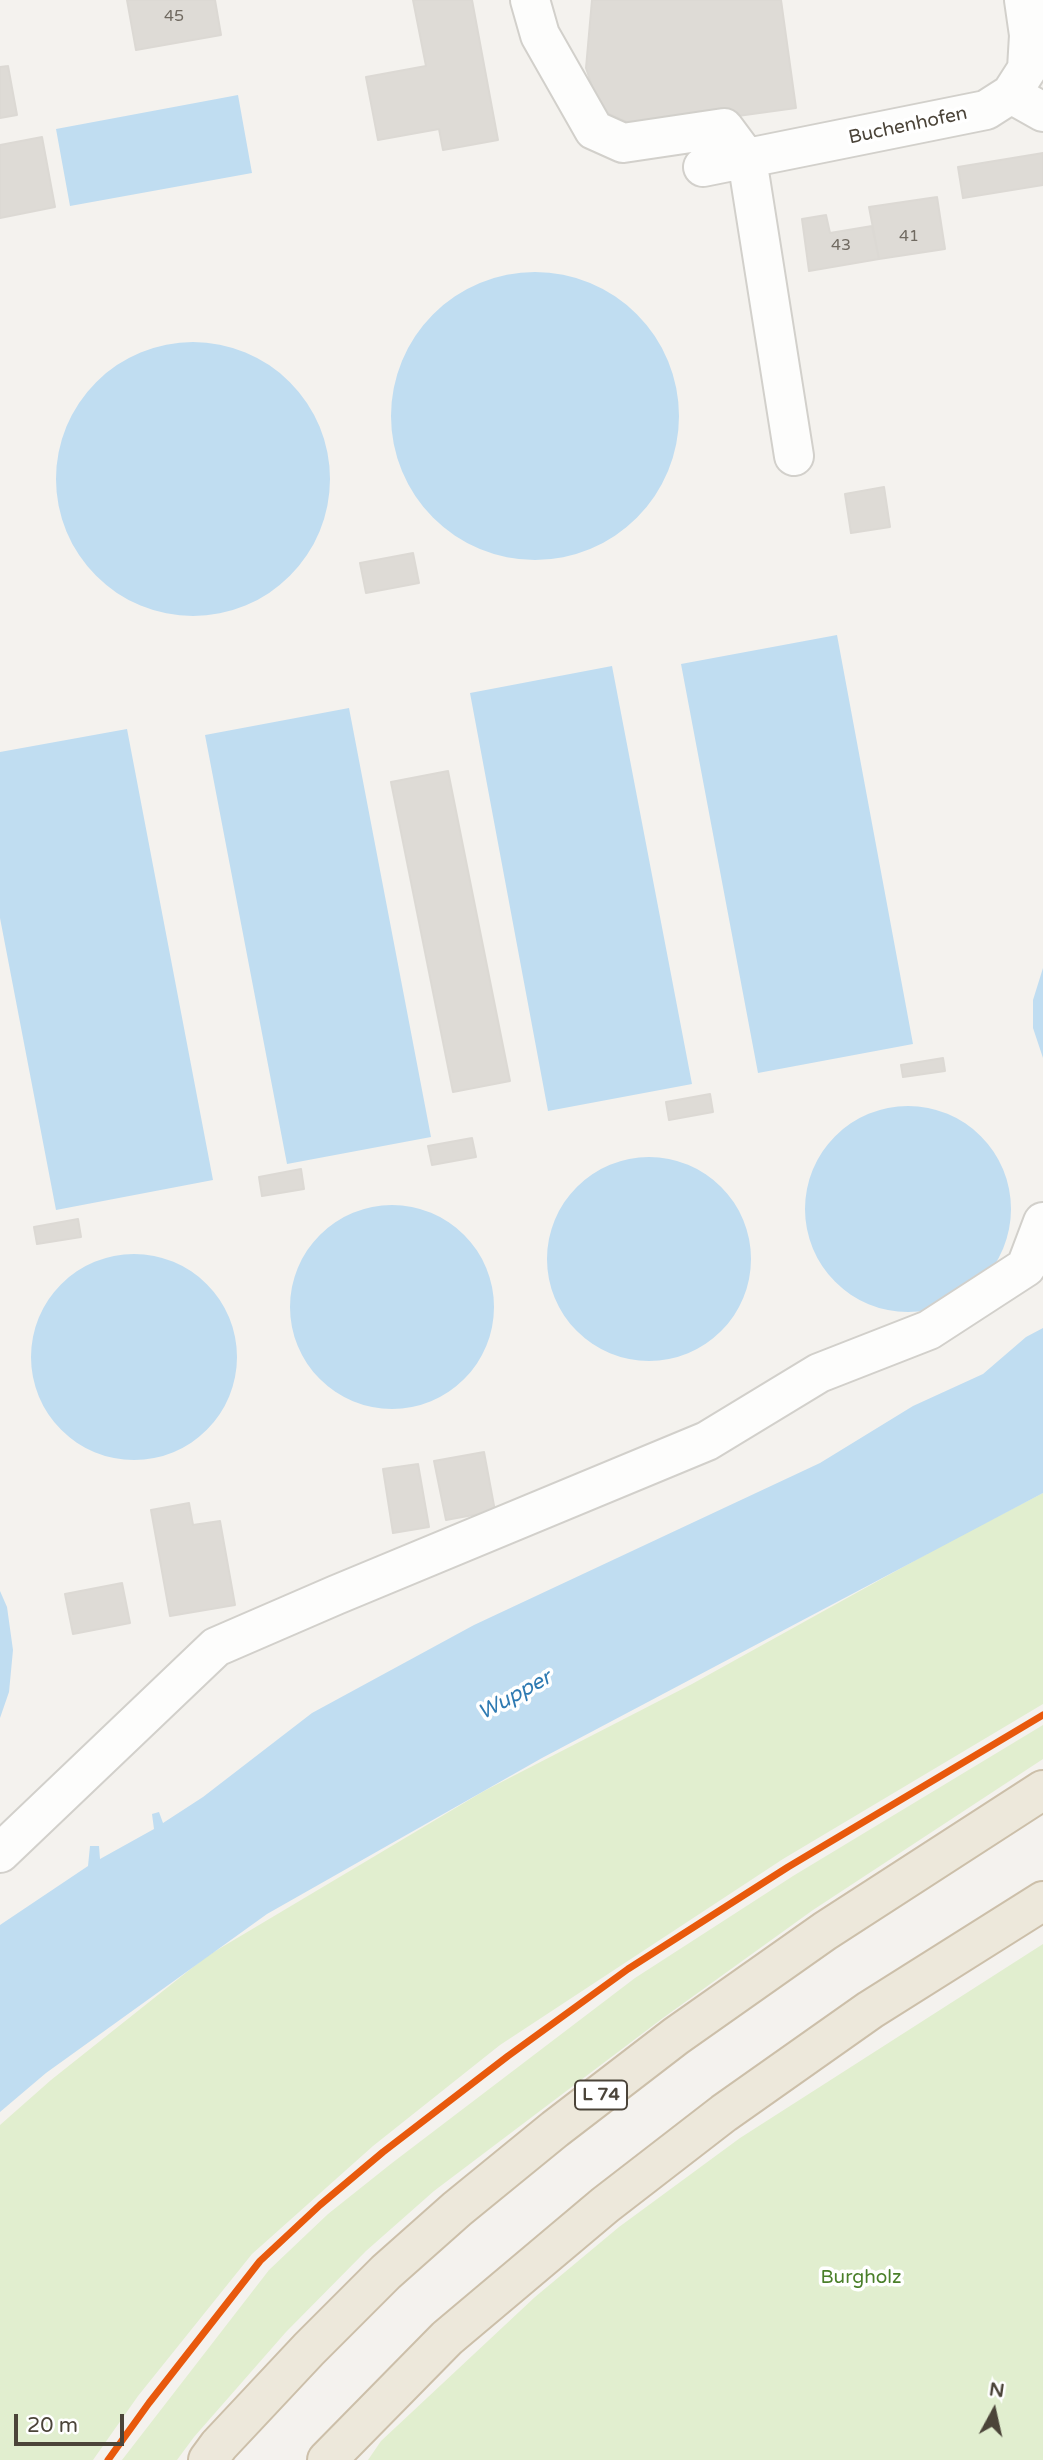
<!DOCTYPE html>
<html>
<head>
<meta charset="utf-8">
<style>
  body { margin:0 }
  #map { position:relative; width:1043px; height:2460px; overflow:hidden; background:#f4f2ee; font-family:"Varela Round",sans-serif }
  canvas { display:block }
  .north { position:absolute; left:959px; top:2376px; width:70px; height:70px; -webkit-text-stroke:5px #fff; paint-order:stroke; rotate:8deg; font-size:19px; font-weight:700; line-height:28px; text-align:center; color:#4b4439 }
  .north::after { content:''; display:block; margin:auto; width:24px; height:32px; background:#4b4439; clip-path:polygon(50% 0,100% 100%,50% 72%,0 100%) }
  .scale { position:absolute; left:14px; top:2414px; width:110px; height:32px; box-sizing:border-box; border:4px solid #4b4439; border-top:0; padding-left:9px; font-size:21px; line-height:24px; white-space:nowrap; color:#4b4439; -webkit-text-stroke:5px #fff; paint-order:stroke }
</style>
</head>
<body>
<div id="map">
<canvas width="1043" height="2460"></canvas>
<div class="north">N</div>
<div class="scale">20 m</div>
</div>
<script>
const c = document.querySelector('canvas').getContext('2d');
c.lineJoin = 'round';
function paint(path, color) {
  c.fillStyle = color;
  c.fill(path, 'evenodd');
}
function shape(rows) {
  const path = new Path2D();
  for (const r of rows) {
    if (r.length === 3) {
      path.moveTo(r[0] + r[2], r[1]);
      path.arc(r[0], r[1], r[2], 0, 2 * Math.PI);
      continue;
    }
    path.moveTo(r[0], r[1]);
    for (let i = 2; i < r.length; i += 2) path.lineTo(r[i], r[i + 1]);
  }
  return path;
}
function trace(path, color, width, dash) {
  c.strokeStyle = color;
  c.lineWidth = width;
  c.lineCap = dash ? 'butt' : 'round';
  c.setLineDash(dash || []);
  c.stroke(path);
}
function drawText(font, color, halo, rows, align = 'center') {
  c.font = font + ' "Varela Round",sans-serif';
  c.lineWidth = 7;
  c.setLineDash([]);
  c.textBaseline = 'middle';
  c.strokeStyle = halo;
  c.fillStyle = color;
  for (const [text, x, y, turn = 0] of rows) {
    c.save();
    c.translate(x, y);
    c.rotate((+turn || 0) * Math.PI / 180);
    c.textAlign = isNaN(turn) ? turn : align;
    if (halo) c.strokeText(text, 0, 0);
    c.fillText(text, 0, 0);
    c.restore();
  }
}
paint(shape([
  [1043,1493,1043,1704,783,1859,500,2045,373,2146,252,2254,138,2396,93,2460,0,2460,0,2125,51,2080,207,1956,484,1791,692,1684,950,1541],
  [1043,1725,1043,1759,813,1910,663,2018,434,2191,366,2251,286,2332,194,2437,177,2460,122,2460,269,2270,328,2214,392,2163,635,1978,793,1876],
  [1043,1944,1043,2460,368,2460,381,2441,535,2297,619,2227,740,2138]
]), '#e1eecf');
paint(shape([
  [238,95,252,173,70,206,56,129],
  [535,416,144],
  [193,479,137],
  [837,635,913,1044,758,1073,681,664],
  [612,666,692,1084,548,1111,470,693],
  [349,708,431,1137,287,1164,205,735],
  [127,729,213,1180,56,1210,0,918,0,752],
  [1043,968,1043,1058,1033,1028,1033,1000],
  [908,1209,103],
  [649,1259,102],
  [392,1307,102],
  [134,1357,103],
  [1043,1328,1043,1493,542,1758,267,1914,46,2073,0,2112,0,1925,88,1866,90,1846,99,1846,100,1859,154,1829,152,1814,159,1812,163,1823,203,1797,312,1713,474,1625,820,1463,913,1406,983,1374,1026,1337],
  [0,1591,7,1607,13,1650,9,1692,0,1718]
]), '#c0ddf1');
const building = shape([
  [127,0,215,0,221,35,136,50,127,0],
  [413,0,472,0,498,140,443,150,439,129,378,140,366,77,426,66,413,0],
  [592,0,781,0,796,108,643,129,600,110,586,68,592,0],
  [8,66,17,115,0,118,0,67,8,66],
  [42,137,55,207,0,218,0,145,42,137],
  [1043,153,1043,185,963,198,958,167,1043,153],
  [937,197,945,249,879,259,869,207,937,197],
  [826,215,830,233,872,226,879,259,809,271,802,219,826,215],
  [884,487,890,527,851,533,845,494,884,487],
  [413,553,419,583,366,593,360,563,413,553],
  [448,771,510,1081,453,1092,391,782,448,771],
  [943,1058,945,1071,903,1077,901,1065,943,1058],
  [710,1094,713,1112,669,1120,666,1102,710,1094],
  [472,1138,476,1157,432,1165,428,1146,472,1138],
  [301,1169,304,1189,262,1196,259,1177,301,1169],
  [78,1219,81,1237,37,1244,34,1227,78,1219],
  [484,1452,495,1511,446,1520,434,1461,484,1452],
  [418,1464,429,1527,393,1533,383,1469,418,1464],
  [189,1503,193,1525,220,1521,235,1605,170,1616,151,1510,189,1503],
  [122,1583,130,1623,73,1634,65,1594,122,1583]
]);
paint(building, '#dedbd6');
trace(building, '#dcd9d4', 2);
const minor = shape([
  [530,0,540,35,594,130,623,143,724,128,747,159,794,456],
  [1011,94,1043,112],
  [703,167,986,110,1011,94,1027,69,1029,35,1024,0],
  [0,1853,216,1647,336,1595,707,1441,819,1373,929,1330,1026,1267,1043,1222]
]);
const highway = shape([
  [208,2460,219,2445,309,2349,386,2272,457,2209,555,2129,676,2036,825,1931,1043,1790],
  [327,2460,447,2338,605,2205,724,2113,870,2010,1043,1901]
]);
trace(minor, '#d2d0cb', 42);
trace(highway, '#ccbfa9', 42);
trace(minor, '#fdfdfc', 38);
trace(highway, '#ede8db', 38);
trace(shape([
  [108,2460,149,2403,260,2261,320,2205,383,2152,508,2056,628,1969,788,1867,1043,1715]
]), '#e8590c', 7);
drawText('16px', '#706a61', null, [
  ["45",174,17],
  ["41",909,237],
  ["43",841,246]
]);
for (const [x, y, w] of [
  [601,2095,52]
]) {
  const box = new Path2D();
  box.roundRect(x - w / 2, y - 14.5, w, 29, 5);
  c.fillStyle = '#fff';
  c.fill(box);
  trace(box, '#4b4439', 2);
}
drawText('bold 18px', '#4b4439', null, [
  ["L 74",601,2095]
]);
drawText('19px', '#4b4439', '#fff', [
  ["Buchenhofen",908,126,-12]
]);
drawText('19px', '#4a7f2a', '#fff', [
  ["Burgholz",861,2278]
]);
drawText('italic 21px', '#2e7ab2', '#fff', [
  ["Wupper",515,1696,-29]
]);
</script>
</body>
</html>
